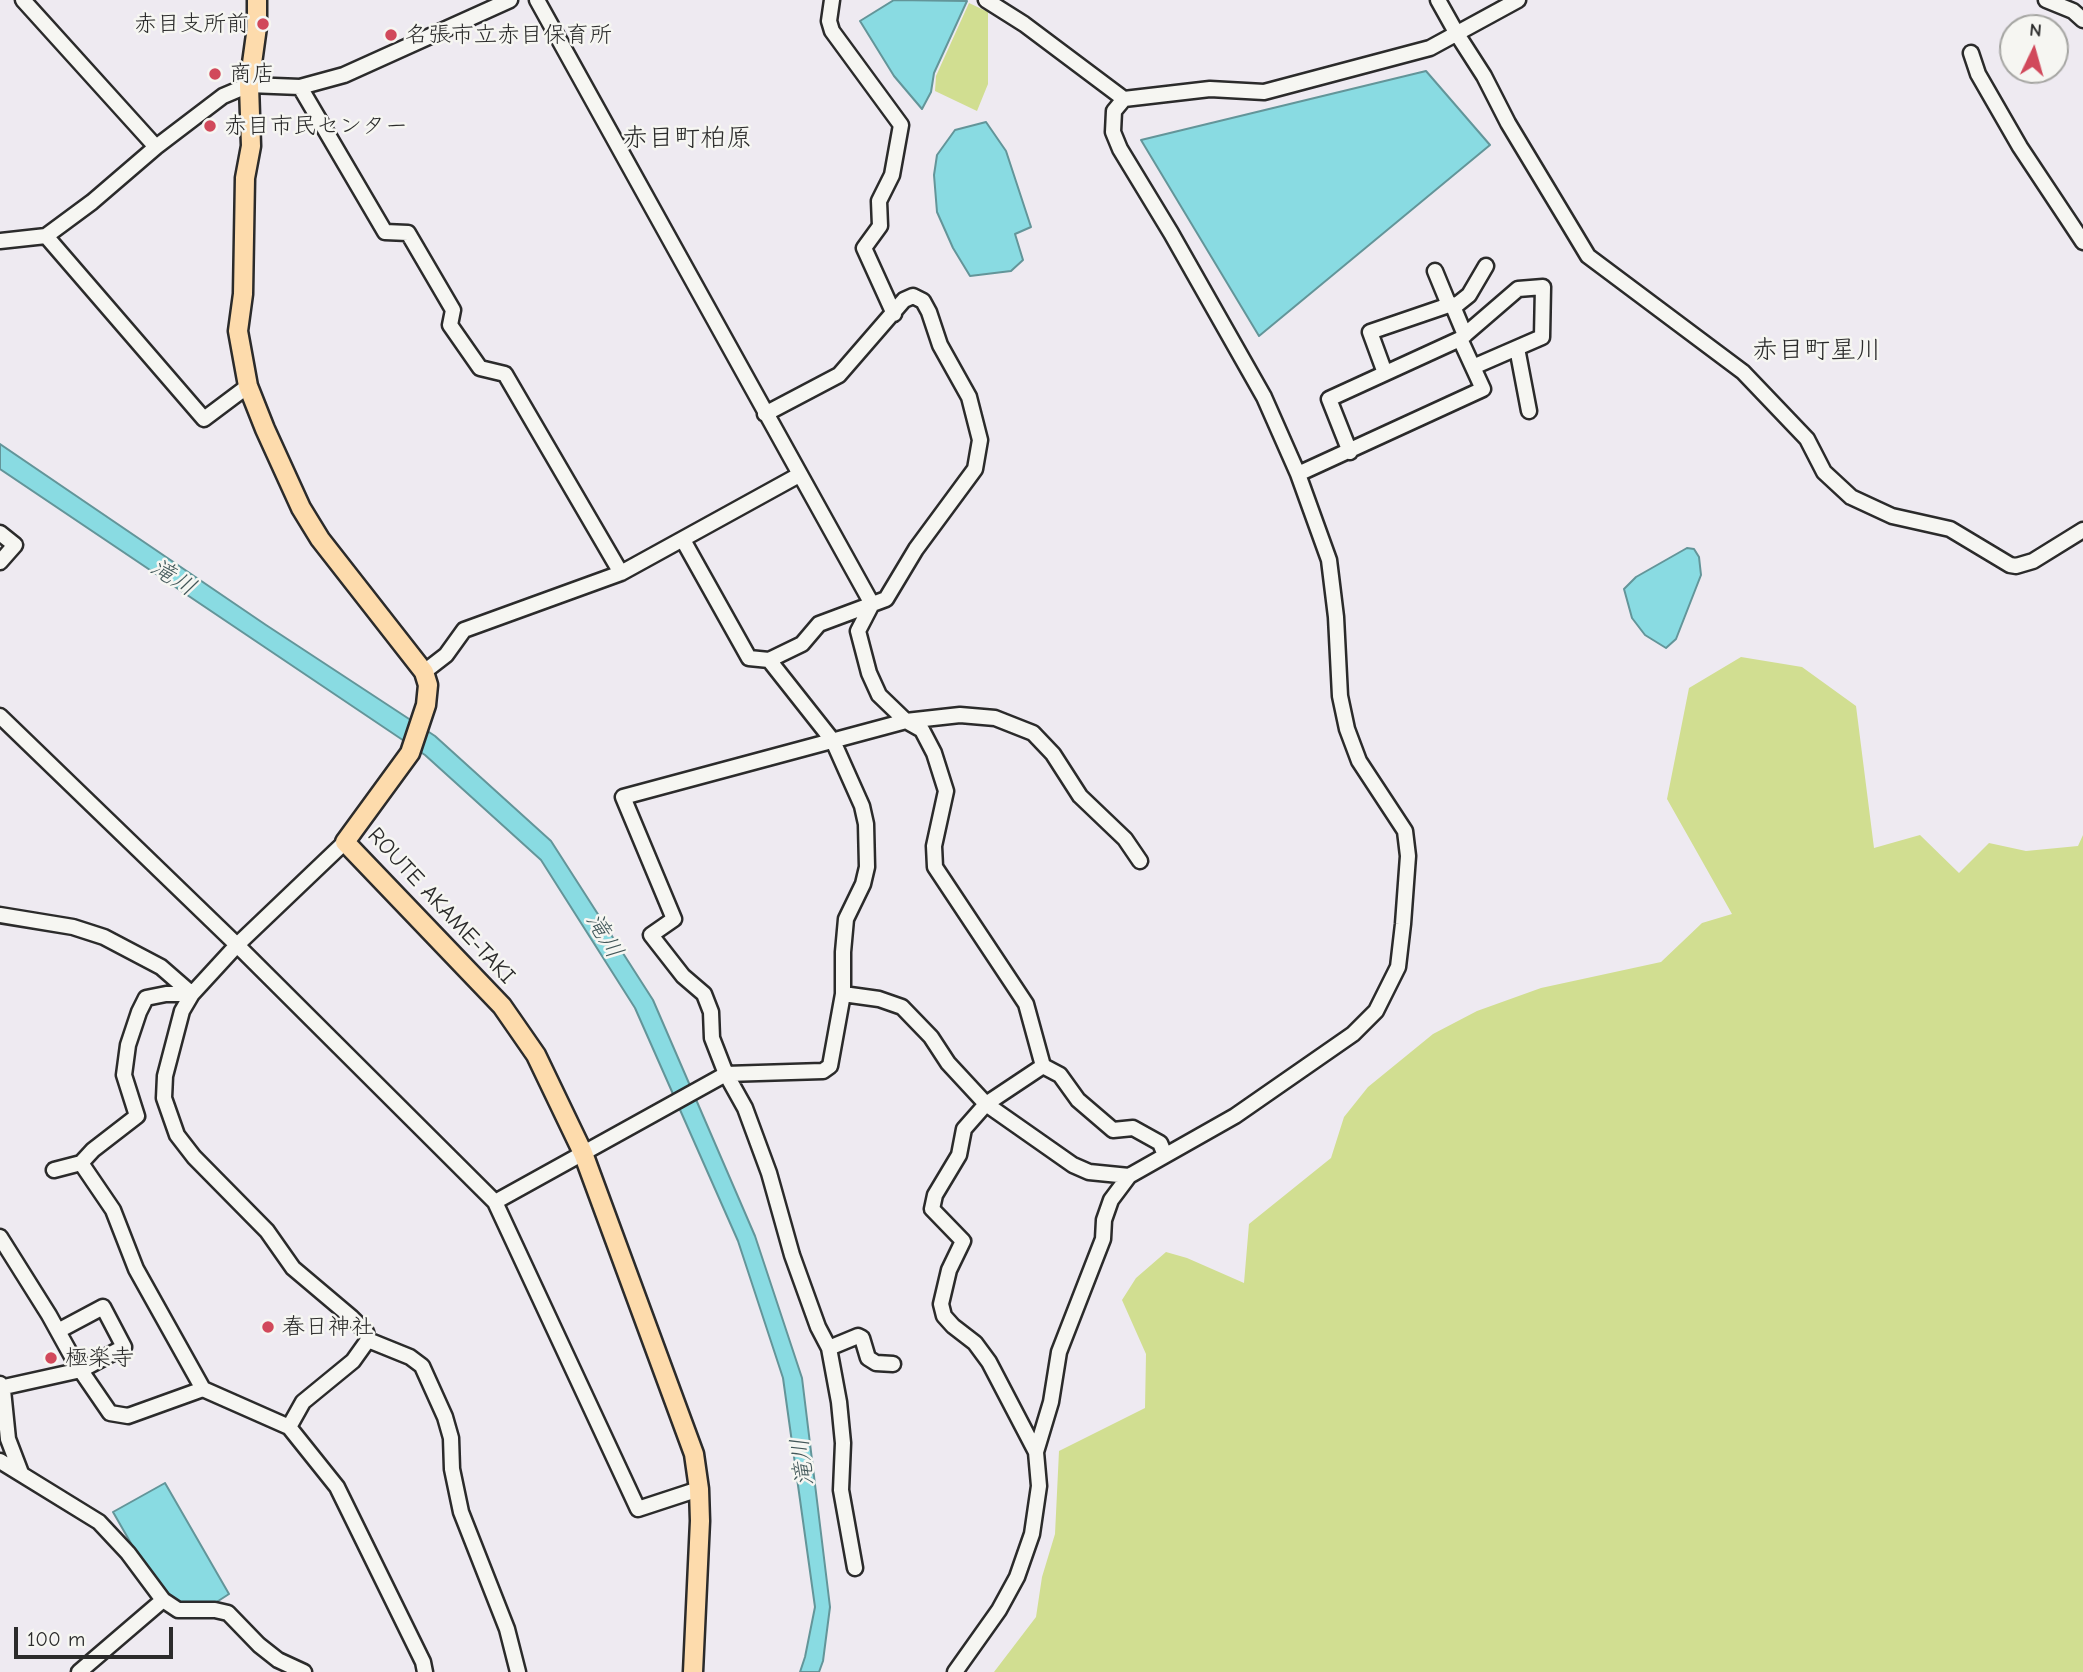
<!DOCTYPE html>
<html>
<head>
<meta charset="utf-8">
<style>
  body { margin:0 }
  #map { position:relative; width:2083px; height:1672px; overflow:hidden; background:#eeeaf1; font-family:"Comic Neue",sans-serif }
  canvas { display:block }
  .north { position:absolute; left:1999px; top:14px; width:70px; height:70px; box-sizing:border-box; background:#f6f6f2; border:2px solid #a5a5a2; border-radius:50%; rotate:5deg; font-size:19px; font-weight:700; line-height:28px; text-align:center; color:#2b2b2b }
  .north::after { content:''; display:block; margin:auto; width:24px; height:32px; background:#d1495b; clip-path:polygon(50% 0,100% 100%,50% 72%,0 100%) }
  .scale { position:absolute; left:14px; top:1627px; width:159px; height:32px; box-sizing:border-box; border:4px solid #2b2b2b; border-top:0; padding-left:9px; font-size:21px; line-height:24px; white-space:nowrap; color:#2b2b2b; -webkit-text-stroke:5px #f6f6f2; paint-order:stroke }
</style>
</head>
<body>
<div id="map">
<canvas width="2083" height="1672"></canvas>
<div class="north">N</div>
<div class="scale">100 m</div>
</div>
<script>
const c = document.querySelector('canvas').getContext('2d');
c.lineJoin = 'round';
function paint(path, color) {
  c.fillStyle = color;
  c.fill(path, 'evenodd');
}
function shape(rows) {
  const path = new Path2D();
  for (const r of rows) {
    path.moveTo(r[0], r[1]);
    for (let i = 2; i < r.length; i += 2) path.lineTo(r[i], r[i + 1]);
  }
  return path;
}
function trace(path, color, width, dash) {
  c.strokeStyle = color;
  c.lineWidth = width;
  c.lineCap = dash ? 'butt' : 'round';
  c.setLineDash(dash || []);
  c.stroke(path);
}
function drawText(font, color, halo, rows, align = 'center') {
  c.font = font + ' "Comic Neue","Klee One",sans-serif';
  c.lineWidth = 5;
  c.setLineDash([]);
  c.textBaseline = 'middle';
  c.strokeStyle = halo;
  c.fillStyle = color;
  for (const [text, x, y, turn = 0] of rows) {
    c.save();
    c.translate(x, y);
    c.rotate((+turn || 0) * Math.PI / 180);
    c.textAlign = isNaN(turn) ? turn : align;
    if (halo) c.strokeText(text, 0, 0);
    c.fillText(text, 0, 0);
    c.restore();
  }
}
paint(shape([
  [969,3,988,12,988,84,977,111,935,91,936,76],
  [1741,657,1802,667,1856,706,1874,848,1920,835,1959,873,1989,843,2026,851,2078,846,2083,835,2083,1672,994,1672,1036,1617,1042,1577,1055,1534,1059,1451,1145,1408,1146,1354,1122,1300,1136,1278,1166,1252,1187,1258,1244,1283,1249,1224,1331,1158,1344,1117,1368,1087,1433,1034,1477,1011,1541,988,1661,962,1702,923,1732,914,1667,799,1689,688]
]), '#d1de91');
const water = shape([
  [894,0,967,1,934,73,931,92,922,109,894,76,860,21,894,0],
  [1426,71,1490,145,1259,336,1141,140,1426,71],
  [986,122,1006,151,1031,227,1015,234,1023,260,1011,271,970,276,953,248,937,212,934,175,937,155,955,130,986,122],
  [0,444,266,625,435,736,551,841,653,1000,755,1236,802,1378,830,1607,823,1661,819,1672,800,1672,805,1657,815,1607,783,1378,738,1241,635,1008,541,860,425,755,0,469,0,444],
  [1687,548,1694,549,1699,557,1701,575,1676,639,1666,648,1645,635,1632,618,1624,589,1636,577,1687,548],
  [165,1483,229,1594,212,1605,183,1607,171,1601,144,1566,113,1512,165,1483]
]);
paint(water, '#89dbe2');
trace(water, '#639599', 2);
const minor = shape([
  [23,0,156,147],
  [537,0,872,604],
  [832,0,829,21,832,31,901,125,892,175,879,201,880,226,864,248,894,314],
  [986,0,1024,24,1124,99,1210,89,1264,92,1430,48,1518,0],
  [1438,0,1457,34,1484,76,1508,123,1588,256,1743,372,1807,439,1824,472,1851,497,1892,516,1950,529,2010,565,2016,566,2033,561,2083,530],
  [2046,0,2073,11,2083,20],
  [1971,53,1978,74,2020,147,2083,242],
  [300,87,385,232,408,233,453,310,450,325,480,368,505,374,621,573],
  [46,236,204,419,248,386],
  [0,241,46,236,92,202,156,147,223,96,249,85,300,87,344,75,510,0],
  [1435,271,1449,305],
  [1454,307,1469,295,1486,266],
  [1517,348,1529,411],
  [1385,373,1370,332,1452,304,1465,335],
  [1350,452,1329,399,1460,339,1518,289,1543,287,1542,337,1473,367],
  [1298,474,1483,389,1460,339],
  [0,533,15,545,0,562],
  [683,540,749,658,769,660,802,644,819,624,886,599,916,549,975,469,980,440,969,397,940,345,929,312,923,301,913,296,904,300,839,375,765,414],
  [872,604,858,631,869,673,879,695,906,721,922,730,934,753,946,791,934,846,935,867,1026,1004,1043,1066,1060,1075,1078,1100,1113,1130,1133,1128,1160,1143,1165,1155],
  [424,672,446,655,464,630,621,573,799,475],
  [0,716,237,945,495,1202,638,1509,699,1489],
  [345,842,237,945,192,994,182,1011,165,1076,164,1098,177,1135,194,1157,267,1231,293,1268,351,1317,366,1332,368,1340,410,1357,422,1366,445,1417,451,1438,452,1469,461,1512,507,1629,518,1672],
  [0,915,73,927,104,937,161,967,192,994],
  [192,994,166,994,146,998,139,1012,128,1045,124,1075,137,1116,93,1150,81,1163,113,1210,136,1269,203,1389,289,1427,337,1487,423,1662,425,1672],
  [843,994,879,999,902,1007,931,1037,948,1063,986,1104,1073,1165,1089,1172,1129,1176],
  [54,1170,81,1163],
  [495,1202,726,1074,823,1071,830,1066,843,994,843,952,846,919,863,884,867,867,866,824,862,806,833,741,769,660],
  [0,1237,49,1315,75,1362,110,1413,128,1416,203,1389],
  [829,1348,858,1336,862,1338,868,1358,876,1363,893,1364],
  [0,1384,3,1390,8,1439,21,1473],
  [0,1388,81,1370,124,1347,103,1307,58,1331],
  [289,1427,303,1402,353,1361,368,1340],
  [1036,1452,989,1362,975,1343,953,1326,944,1316,941,1304,949,1270,963,1241,932,1209,935,1195,959,1155,964,1129,986,1104,1043,1066],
  [0,1461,99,1522,128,1553,163,1600,178,1610,215,1610,228,1613,259,1645,278,1660,304,1672],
  [855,1568,841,1490,843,1443,839,1402,829,1348,818,1327,792,1255,769,1173,745,1108,726,1074,712,1038,711,1012,704,994,683,976,651,935,674,919,623,797,906,721,960,715,995,718,1033,733,1053,754,1080,796,1125,839,1140,861],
  [79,1672,163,1600],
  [955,1672,999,1610,1017,1577,1032,1534,1039,1486,1036,1452,1051,1402,1059,1352,1103,1239,1104,1220,1111,1200,1129,1176,1235,1116,1353,1034,1376,1011,1398,967,1403,924,1408,856,1405,831,1359,761,1347,729,1340,696,1336,617,1329,560,1298,474,1264,397,1171,233,1120,149,1113,132,1114,111,1124,99]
]);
const major = shape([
  [257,0,257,27,249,85,251,146,245,178,243,294,238,331,248,386,265,429,301,508,320,539,424,672,428,685,426,705,410,753,345,842,502,1006,536,1055,583,1153,694,1454,699,1489,700,1521,693,1672]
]);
trace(minor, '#2b2b2b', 19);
trace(major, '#2b2b2b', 23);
trace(minor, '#f6f6f2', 14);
trace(major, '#fddbac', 18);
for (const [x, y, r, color] of [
  [263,24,7,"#d1495b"],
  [391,35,7,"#d1495b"],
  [215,74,7,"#d1495b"],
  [210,126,7,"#d1495b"],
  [268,1327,7,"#d1495b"],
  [51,1358,7,"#d1495b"]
]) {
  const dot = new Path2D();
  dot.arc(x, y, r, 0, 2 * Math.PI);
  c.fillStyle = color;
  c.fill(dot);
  trace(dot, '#f6f6f2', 2.5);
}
drawText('23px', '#2b2b2b', '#f6f6f2', [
  ["赤目支所前",249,24,"right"],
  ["名張市立赤目保育所",405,35],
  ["商店",229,74],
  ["赤目市民センター",224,126],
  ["春日神社",282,1327],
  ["極楽寺",65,1358]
], 'left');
drawText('23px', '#2b2b2b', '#f6f6f2', [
  ["ROUTE AKAME-TAKI",441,906,47]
]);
drawText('italic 24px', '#425759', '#f6f6f2', [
  ["滝川",173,578,32],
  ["滝川",604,936,59],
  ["滝川",803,1462,-97]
]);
drawText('26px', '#2b2b2b', '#f6f6f2', [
  ["赤目町柏原",687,139],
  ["赤目町星川",1817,351]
]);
</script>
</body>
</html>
